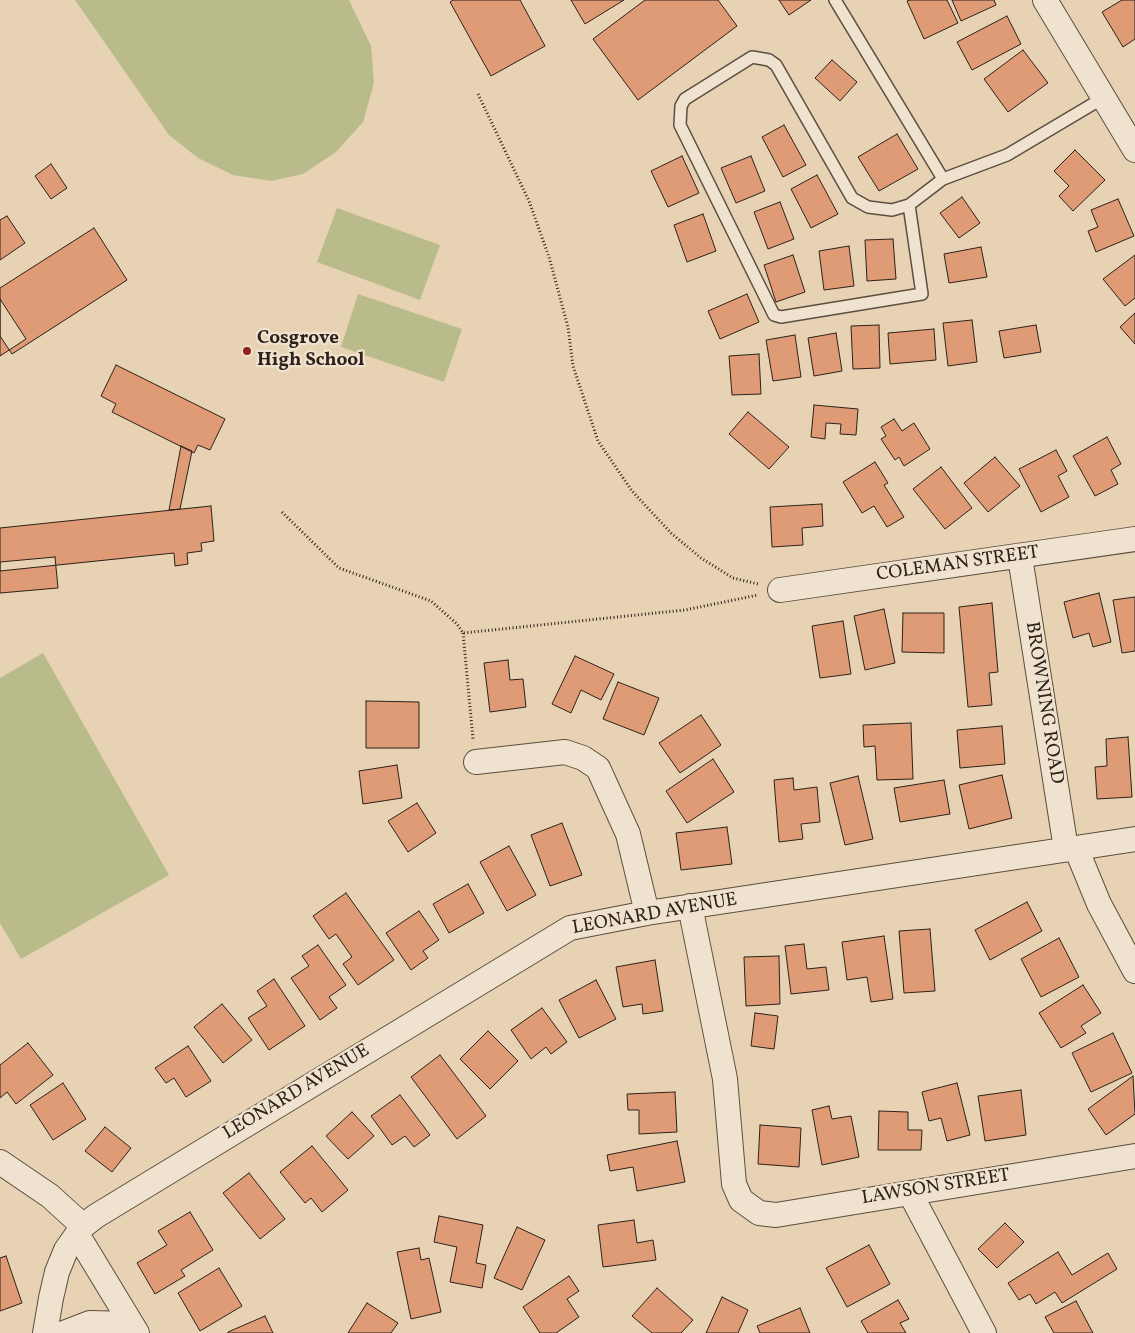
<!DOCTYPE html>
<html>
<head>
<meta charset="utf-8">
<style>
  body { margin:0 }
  canvas { display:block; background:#e7d3b3 }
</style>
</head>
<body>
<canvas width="1135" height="1333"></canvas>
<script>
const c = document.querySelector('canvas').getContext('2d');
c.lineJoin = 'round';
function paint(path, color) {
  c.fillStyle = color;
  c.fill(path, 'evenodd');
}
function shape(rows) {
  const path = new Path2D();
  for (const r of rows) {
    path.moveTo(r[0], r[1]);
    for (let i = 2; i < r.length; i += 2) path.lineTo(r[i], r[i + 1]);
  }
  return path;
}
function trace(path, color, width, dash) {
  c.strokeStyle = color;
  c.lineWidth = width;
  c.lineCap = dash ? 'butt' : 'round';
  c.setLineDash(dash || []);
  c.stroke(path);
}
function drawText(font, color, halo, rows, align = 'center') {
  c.font = font + ' Vollkorn,serif';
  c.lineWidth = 4.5;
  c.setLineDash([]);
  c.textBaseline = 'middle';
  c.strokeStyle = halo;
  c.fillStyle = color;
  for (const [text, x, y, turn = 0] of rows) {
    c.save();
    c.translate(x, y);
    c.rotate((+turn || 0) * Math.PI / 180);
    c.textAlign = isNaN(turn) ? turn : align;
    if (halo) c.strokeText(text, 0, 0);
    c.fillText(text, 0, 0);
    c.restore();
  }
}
paint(shape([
  [75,0,349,0,371,46,374,83,363,122,336,152,303,174,271,181,233,175,198,158,169,135],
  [337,208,440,245,420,300,317,262],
  [358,294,462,329,444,382,341,347],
  [43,653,169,875,21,959,0,923,0,678]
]), '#b9bb8a');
const building = shape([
  [453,0,520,0,545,46,491,76,450,2,453,0],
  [571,0,624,0,585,24,571,0],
  [645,0,718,0,737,26,638,100,593,39,645,0],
  [779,0,811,0,789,15,779,0],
  [910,0,947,0,958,23,924,39,907,1,910,0],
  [952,0,994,0,996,5,961,21,952,0],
  [1122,0,1135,0,1135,39,1123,47,1102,12,1122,0],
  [1007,16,1021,44,972,70,957,42,1007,16],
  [1023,50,1048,83,1008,112,984,79,1023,50],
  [832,60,857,82,840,101,815,78,832,60],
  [784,125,806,165,783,177,762,137,784,125],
  [897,134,918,169,879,191,858,157,897,134],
  [1075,150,1105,180,1073,211,1059,196,1069,186,1054,171,1075,150],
  [682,156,699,193,668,207,651,171,682,156],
  [751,156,765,191,736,203,721,168,751,156],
  [51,164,67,188,51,199,35,176,51,164],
  [817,175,838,214,811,228,791,189,817,175],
  [962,197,980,223,959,238,940,213,962,197],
  [1118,199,1134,236,1096,252,1088,231,1098,227,1091,210,1118,199],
  [780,202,794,239,768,249,754,212,780,202],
  [703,214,716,251,687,262,674,225,703,214],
  [7,216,25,243,0,260,0,220,7,216],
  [94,228,127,280,12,354,0,336,0,288,94,228],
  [893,239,896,279,867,281,865,240,893,239],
  [849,246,854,286,824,290,819,251,849,246],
  [981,247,987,277,949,283,944,254,981,247],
  [793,255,805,292,776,302,764,265,793,255],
  [1135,255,1135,298,1125,306,1103,279,1135,255],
  [747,294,759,322,720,339,708,311,747,294],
  [0,299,26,339,0,356,0,299],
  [1135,313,1135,344,1120,327,1135,313],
  [972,320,977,362,948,366,943,323,972,320],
  [879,325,880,368,853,369,851,326,879,325],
  [1036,325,1041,352,1004,358,999,331,1036,325],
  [934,329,936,360,890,364,888,333,934,329],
  [836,333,842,371,814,376,808,338,836,333],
  [795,335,801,377,773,381,766,340,795,335],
  [759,354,761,394,732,395,729,356,759,354],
  [116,365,225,419,210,450,198,445,194,453,112,412,116,404,101,396,116,365],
  [814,405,858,409,856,435,840,434,841,424,826,423,825,439,811,437,814,405],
  [748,412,789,447,769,469,729,434,748,412],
  [894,419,902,431,914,423,930,449,904,466,899,457,895,460,881,439,886,436,881,427,894,419],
  [1107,437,1121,464,1111,470,1118,484,1095,496,1073,456,1107,437],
  [181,446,192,451,180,509,169,510,181,446],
  [1056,450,1067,471,1058,476,1069,497,1041,512,1019,469,1056,450],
  [995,457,1020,486,988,512,964,483,995,457],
  [875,462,888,483,884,485,904,517,887,527,874,506,862,513,843,482,875,462],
  [941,467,972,508,945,529,913,489,941,467],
  [822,504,823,526,802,528,803,545,772,547,770,507,822,504],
  [211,506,214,541,201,543,202,551,187,553,188,564,175,566,174,553,0,571,0,528,211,506],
  [55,557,58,588,0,593,0,562,55,557],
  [1099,593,1111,642,1093,647,1089,633,1073,638,1064,602,1099,593],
  [1135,597,1135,651,1122,653,1113,600,1135,597],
  [992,603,998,672,989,673,992,705,968,707,959,607,992,603],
  [884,609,895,663,865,670,854,616,884,609],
  [903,613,944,613,944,653,902,652,903,613],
  [843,621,851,674,820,678,812,626,843,621],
  [575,656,614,674,601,700,581,690,571,713,552,704,575,656],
  [508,660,510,680,523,679,526,707,490,712,484,663,508,660],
  [618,682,659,698,644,735,603,719,618,682],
  [366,701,419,702,419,748,366,748,366,701],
  [701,715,721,745,680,773,659,743,701,715],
  [911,723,913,779,877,780,875,746,864,747,863,725,911,723],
  [1002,726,1005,764,960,768,957,730,1002,726],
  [1128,737,1132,797,1097,799,1095,767,1107,766,1106,739,1128,737],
  [713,759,734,792,687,823,666,791,713,759],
  [397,765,402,798,363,804,359,771,397,765],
  [1002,775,1012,818,969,829,959,785,1002,775],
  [858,776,873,839,845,845,830,783,858,776],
  [793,778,794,790,817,787,820,822,801,824,803,839,779,842,774,780,793,778],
  [944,780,950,814,900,822,894,788,944,780],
  [417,803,436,833,408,852,388,821,417,803],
  [562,823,582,875,550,886,531,835,562,823],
  [727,827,732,864,681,870,676,833,727,827],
  [509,846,536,895,507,911,480,862,509,846],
  [468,884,484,913,449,933,433,904,468,884],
  [346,893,394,960,358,985,343,964,352,957,336,934,329,939,313,916,346,893],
  [1027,902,1042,931,990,960,975,930,1027,902],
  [419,911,439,940,423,951,428,958,411,970,386,933,419,911],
  [930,929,935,991,904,993,899,931,930,929],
  [884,936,893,999,871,1002,867,977,847,980,842,942,884,936],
  [1059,938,1079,977,1041,997,1021,959,1059,938],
  [804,944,807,969,826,967,829,990,791,994,785,946,804,944],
  [318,945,346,985,329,997,337,1008,320,1020,291,978,309,966,302,956,318,945],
  [779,956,780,1004,746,1006,744,957,779,956],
  [655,960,663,1011,643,1014,642,1004,623,1007,616,967,655,960],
  [274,979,305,1026,269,1050,248,1018,267,1006,257,991,274,979],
  [596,980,616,1019,579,1038,559,1000,596,980],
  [1083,985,1101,1013,1081,1026,1086,1033,1061,1048,1039,1013,1083,985],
  [222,1004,252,1040,223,1063,194,1027,222,1004],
  [542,1008,567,1042,551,1054,546,1047,531,1059,511,1030,542,1008],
  [755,1013,778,1016,774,1049,751,1046,755,1013],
  [488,1031,518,1061,490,1089,460,1059,488,1031],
  [1113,1033,1132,1073,1091,1092,1072,1053,1113,1033],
  [28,1043,53,1075,16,1104,7,1092,0,1098,0,1065,28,1043],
  [188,1046,211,1081,186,1097,174,1078,166,1083,155,1068,188,1046],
  [440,1055,486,1116,457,1139,411,1077,440,1055],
  [1133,1076,1135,1114,1106,1135,1088,1109,1133,1076],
  [63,1083,86,1119,53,1140,30,1105,63,1083],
  [957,1083,970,1135,947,1141,941,1118,929,1121,922,1092,957,1083],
  [1021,1090,1026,1135,985,1141,978,1096,1021,1090],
  [675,1092,677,1132,639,1134,639,1110,628,1110,627,1094,675,1092],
  [400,1095,430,1135,414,1147,405,1136,392,1145,371,1116,400,1095],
  [829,1106,832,1119,851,1116,859,1157,822,1165,812,1110,829,1106],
  [879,1111,908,1112,908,1130,922,1130,921,1150,878,1150,879,1111],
  [352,1112,374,1136,348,1159,326,1136,352,1112],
  [760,1125,801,1128,799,1167,758,1164,760,1125],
  [105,1127,131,1148,112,1172,85,1151,105,1127],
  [677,1141,685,1182,637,1191,633,1167,610,1171,607,1155,677,1141],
  [312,1146,348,1190,322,1212,311,1198,305,1203,280,1172,312,1146],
  [249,1173,285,1219,260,1239,223,1193,249,1173],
  [190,1212,213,1250,181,1270,185,1276,155,1294,137,1263,167,1245,158,1231,190,1212],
  [439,1216,483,1225,476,1263,486,1265,482,1288,450,1282,457,1247,434,1242,439,1216],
  [634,1220,637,1243,653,1240,656,1260,603,1267,598,1225,634,1220],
  [1005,1223,1024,1242,997,1268,978,1249,1005,1223],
  [517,1227,545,1240,522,1290,494,1278,517,1227],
  [869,1245,890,1284,847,1307,826,1268,869,1245],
  [419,1248,421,1260,429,1258,441,1312,411,1319,397,1252,419,1248],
  [1058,1252,1072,1275,1108,1253,1117,1269,1062,1303,1055,1292,1036,1304,1030,1294,1019,1300,1008,1283,1058,1252],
  [6,1256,22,1303,0,1311,0,1258,6,1256],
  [219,1268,242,1306,200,1331,178,1293,219,1268],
  [569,1276,579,1291,567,1299,579,1317,556,1333,540,1333,523,1307,569,1276],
  [657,1288,693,1320,681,1333,652,1333,632,1316,657,1288],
  [722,1297,748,1310,738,1333,706,1333,722,1297],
  [898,1300,909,1319,900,1323,906,1333,868,1333,861,1321,898,1300],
  [1076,1301,1093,1333,1054,1333,1045,1317,1076,1301],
  [367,1303,398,1323,391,1333,348,1333,367,1303],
  [800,1308,810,1333,760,1333,757,1326,800,1308],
  [265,1316,273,1333,228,1333,228,1332,265,1316]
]);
paint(building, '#de9b75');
trace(building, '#2e211b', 1);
const lane = shape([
  [835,0,943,179],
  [909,205,922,294,781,317,774,315,680,125,681,106,685,99,752,57,769,60,776,65,852,198,868,207,892,210,909,205,943,179,1007,155,1103,98]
]);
const street = shape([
  [1045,0,1135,150],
  [1020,557,1066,849],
  [780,590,1135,539],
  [476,762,565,752,583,758,598,768,628,834,647,913],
  [1076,848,1099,904,1135,971],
  [690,906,725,1079,734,1184,741,1200,759,1213,776,1215,1135,1156],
  [0,1162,50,1196,83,1226],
  [910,1193,984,1333],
  [77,1234,137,1333],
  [45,1333,51,1298,57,1272,66,1250,83,1226,96,1216,570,928,647,913,1135,839],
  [64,1333,90,1323,131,1324]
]);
trace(lane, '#5c4e41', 14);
trace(street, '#5c4e41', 26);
trace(shape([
  [478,94,529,201,549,257,568,327,573,366,598,441,632,491,671,533,701,558,733,578,758,584],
  [282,512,339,568,431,601,457,624,463,633,685,610,758,595],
  [463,633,473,739]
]), '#2e211b', 3, [1, 2.5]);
trace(lane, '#efe2ce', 11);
trace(street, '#efe2ce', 24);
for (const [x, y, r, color] of [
  [247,351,5,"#8f2418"]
]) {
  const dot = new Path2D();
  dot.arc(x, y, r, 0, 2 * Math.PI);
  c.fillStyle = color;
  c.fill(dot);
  trace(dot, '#efe2ce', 2);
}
drawText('bold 19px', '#2e211b', '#efe2ce', [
  ["Cosgrove",257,340],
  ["High School",257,362]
], 'left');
drawText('19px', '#2e211b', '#efe2ce', [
  ["COLEMAN STREET",958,565,-8],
  ["BROWNING ROAD",1043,703,81],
  ["LEONARD AVENUE",655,915,-10],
  ["LEONARD AVENUE",297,1093,-31],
  ["LAWSON STREET",936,1188,-9]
]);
</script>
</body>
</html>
